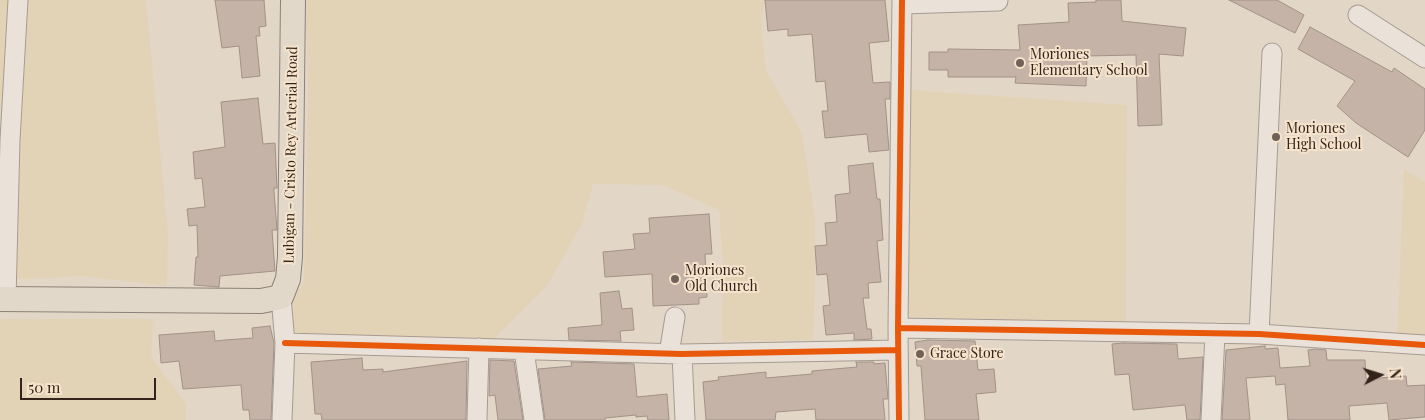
<!DOCTYPE html>
<html>
<head>
<meta charset="utf-8">
<style>
  body { margin:0 }
  #map { position:relative; width:1425px; height:420px; overflow:hidden; background:#e2d6c7; font-family:"Playfair Display",serif }
  canvas { display:block }
  .north { position:absolute; left:1355px; top:350px; width:50px; height:50px; -webkit-text-stroke:4px #f5e3cb; paint-order:stroke; rotate:85deg; font-size:14px; font-weight:700; line-height:20px; text-align:center; color:#34231a }
  .north::after { content:''; display:block; margin:auto; width:18px; height:22px; background:#34231a; clip-path:polygon(50% 0,100% 100%,50% 72%,0 100%) }
  .scale { position:absolute; left:20px; top:378px; width:136px; height:22px; box-sizing:border-box; border:2px solid #34231a; border-top:0; padding-left:6px; font-size:15px; line-height:18px; white-space:nowrap; color:#34231a; -webkit-text-stroke:4px #f5e3cb; paint-order:stroke }
</style>
</head>
<body>
<div id="map">
<canvas width="1425" height="420"></canvas>
<div class="north">N</div>
<div class="scale">50 m</div>
</div>
<script>
const c = document.querySelector('canvas').getContext('2d');
c.lineJoin = 'round';
function paint(path, color) {
  c.fillStyle = color;
  c.fill(path, 'evenodd');
}
function shape(rows) {
  const path = new Path2D();
  for (const r of rows) {
    path.moveTo(r[0], r[1]);
    for (let i = 2; i < r.length; i += 2) path.lineTo(r[i], r[i + 1]);
  }
  return path;
}
function trace(path, color, width, dash) {
  c.strokeStyle = color;
  c.lineWidth = width;
  c.lineCap = dash ? 'butt' : 'round';
  c.setLineDash(dash || []);
  c.stroke(path);
}
function drawText(font, color, halo, rows, align = 'center') {
  c.font = font + ' "Playfair Display",serif';
  c.lineWidth = 4;
  c.setLineDash([]);
  c.textBaseline = 'middle';
  c.strokeStyle = halo;
  c.fillStyle = color;
  for (const [text, x, y, turn = 0] of rows) {
    c.save();
    c.translate(x, y);
    c.rotate((+turn || 0) * Math.PI / 180);
    c.textAlign = isNaN(turn) ? turn : align;
    if (halo) c.strokeText(text, 0, 0);
    c.fillText(text, 0, 0);
    c.restore();
  }
}
paint(shape([
  [0,0,146,0,168,233,167,286,80,276,0,280],
  [306,0,765,0,761,19,766,70,802,133,815,218,815,293,813,340,722,341,723,265,719,210,663,185,593,184,582,224,547,286,494,339,292,333,290,307,304,281,308,89],
  [911,90,1127,105,1126,322,905,317,905,204],
  [1404,169,1425,182,1425,338,1397,337],
  [0,319,153,319,151,357,186,403,186,420,0,420]
]), '#e3d3b6');
const building = shape([
  [215,0,264,0,266,26,259,27,260,36,256,36,260,76,242,78,239,46,222,48,215,0],
  [765,0,885,0,889,41,869,43,873,83,890,82,890,99,885,99,889,150,869,152,867,134,825,138,822,111,828,111,825,81,816,82,812,34,788,36,788,29,768,31,765,0],
  [1096,0,1121,0,1122,21,1186,28,1183,56,1159,54,1162,125,1138,126,1136,55,1087,56,1086,86,1015,83,1016,77,948,77,948,70,929,70,929,52,948,52,948,49,1020,50,1018,25,1069,22,1068,3,1096,2,1096,0],
  [1229,0,1277,0,1304,15,1295,33,1229,0],
  [1310,27,1392,72,1394,68,1425,89,1425,130,1408,157,1356,123,1337,106,1355,81,1298,49,1310,27],
  [258,98,263,144,275,143,277,188,274,188,274,192,277,230,272,230,275,271,220,276,219,287,194,285,196,257,198,257,197,225,189,226,187,209,205,207,202,178,195,179,193,152,225,147,221,102,258,98],
  [873,163,877,199,880,199,883,240,877,241,881,282,868,283,869,298,863,298,867,329,871,329,872,339,854,340,854,333,826,335,823,306,830,305,827,274,817,275,815,246,827,245,825,223,837,222,835,195,850,193,848,166,873,163],
  [709,214,712,254,705,254,707,297,699,298,699,304,653,306,652,274,605,277,603,252,635,249,633,234,650,233,649,218,709,214],
  [619,291,622,309,632,308,634,330,620,331,621,341,569,340,568,328,602,325,600,293,619,291],
  [270,326,274,343,271,420,250,420,249,410,243,410,241,385,183,389,179,361,161,363,159,335,214,331,215,341,225,340,253,338,252,328,270,326],
  [928,340,975,341,978,370,994,369,996,392,976,394,979,420,925,420,921,366,917,366,915,342,928,340],
  [1123,343,1177,344,1178,359,1203,357,1200,420,1187,420,1185,405,1133,410,1129,374,1115,375,1112,344,1123,343],
  [1265,346,1265,349,1278,348,1280,368,1310,366,1308,350,1315,349,1326,350,1327,360,1365,360,1366,379,1406,376,1407,386,1425,385,1425,417,1389,420,1387,403,1349,406,1350,420,1288,420,1285,384,1276,385,1275,376,1246,378,1250,420,1222,420,1226,350,1265,346],
  [362,358,363,370,383,369,383,372,467,361,466,420,322,420,321,414,315,414,311,362,362,358],
  [490,360,514,361,523,420,498,420,495,395,489,396,490,360],
  [571,362,634,364,637,397,667,394,669,420,648,420,647,416,636,417,636,415,605,418,605,420,545,420,538,369,572,366,571,362],
  [856,362,874,362,874,364,885,363,888,399,883,399,885,420,816,420,815,409,776,412,775,420,706,420,703,382,719,380,718,377,766,372,766,378,812,374,812,371,857,367,856,362]
]);
paint(building, '#c6b3a8');
trace(building, '#a19187', 1);
const minor = shape([
  [902,4,998,1],
  [1358,15,1425,58],
  [281,297,285,343,282,420],
  [6,299,10,140,18,0],
  [898,328,1259,334,1425,345],
  [1259,334,1272,53],
  [285,343,682,354,898,350],
  [524,350,534,420],
  [669,354,675,317],
  [682,354,685,420],
  [477,420,479,348],
  [899,420,898,328,902,0],
  [1211,420,1215,333]
]);
const major = shape([
  [0,299,261,301,281,297,288,279,290,257,293,0]
]);
trace(minor, '#a69b91', 21);
trace(major, '#8c8178', 26);
trace(minor, '#eae2d9', 19);
trace(major, '#e2d8ca', 24);
trace(shape([
  [898,328,1259,334,1425,345],
  [285,343,682,354,898,350],
  [899,420,898,328,902,0]
]), '#e8590c', 6);
for (const [x, y, r, color] of [
  [1020,63,5,"#716257"],
  [1276,137,5,"#716257"],
  [675,279,5,"#716257"],
  [920,354,5,"#716257"]
]) {
  const dot = new Path2D();
  dot.arc(x, y, r, 0, 2 * Math.PI);
  c.fillStyle = color;
  c.fill(dot);
  trace(dot, '#f5e3cb', 2);
}
drawText('14px', '#34231a', '#f5e3cb', [
  ["Moriones",1030,55],
  ["Elementary School",1030,71],
  ["Moriones",1286,129],
  ["High School",1286,145],
  ["Moriones",685,271],
  ["Old Church",685,287],
  ["Grace Store",930,354]
], 'left');
drawText('14px', '#34231a', '#f5e3cb', [
  ["Lubigan - Cristo Rey Arterial Road",291,155,-89]
]);
</script>
</body>
</html>
